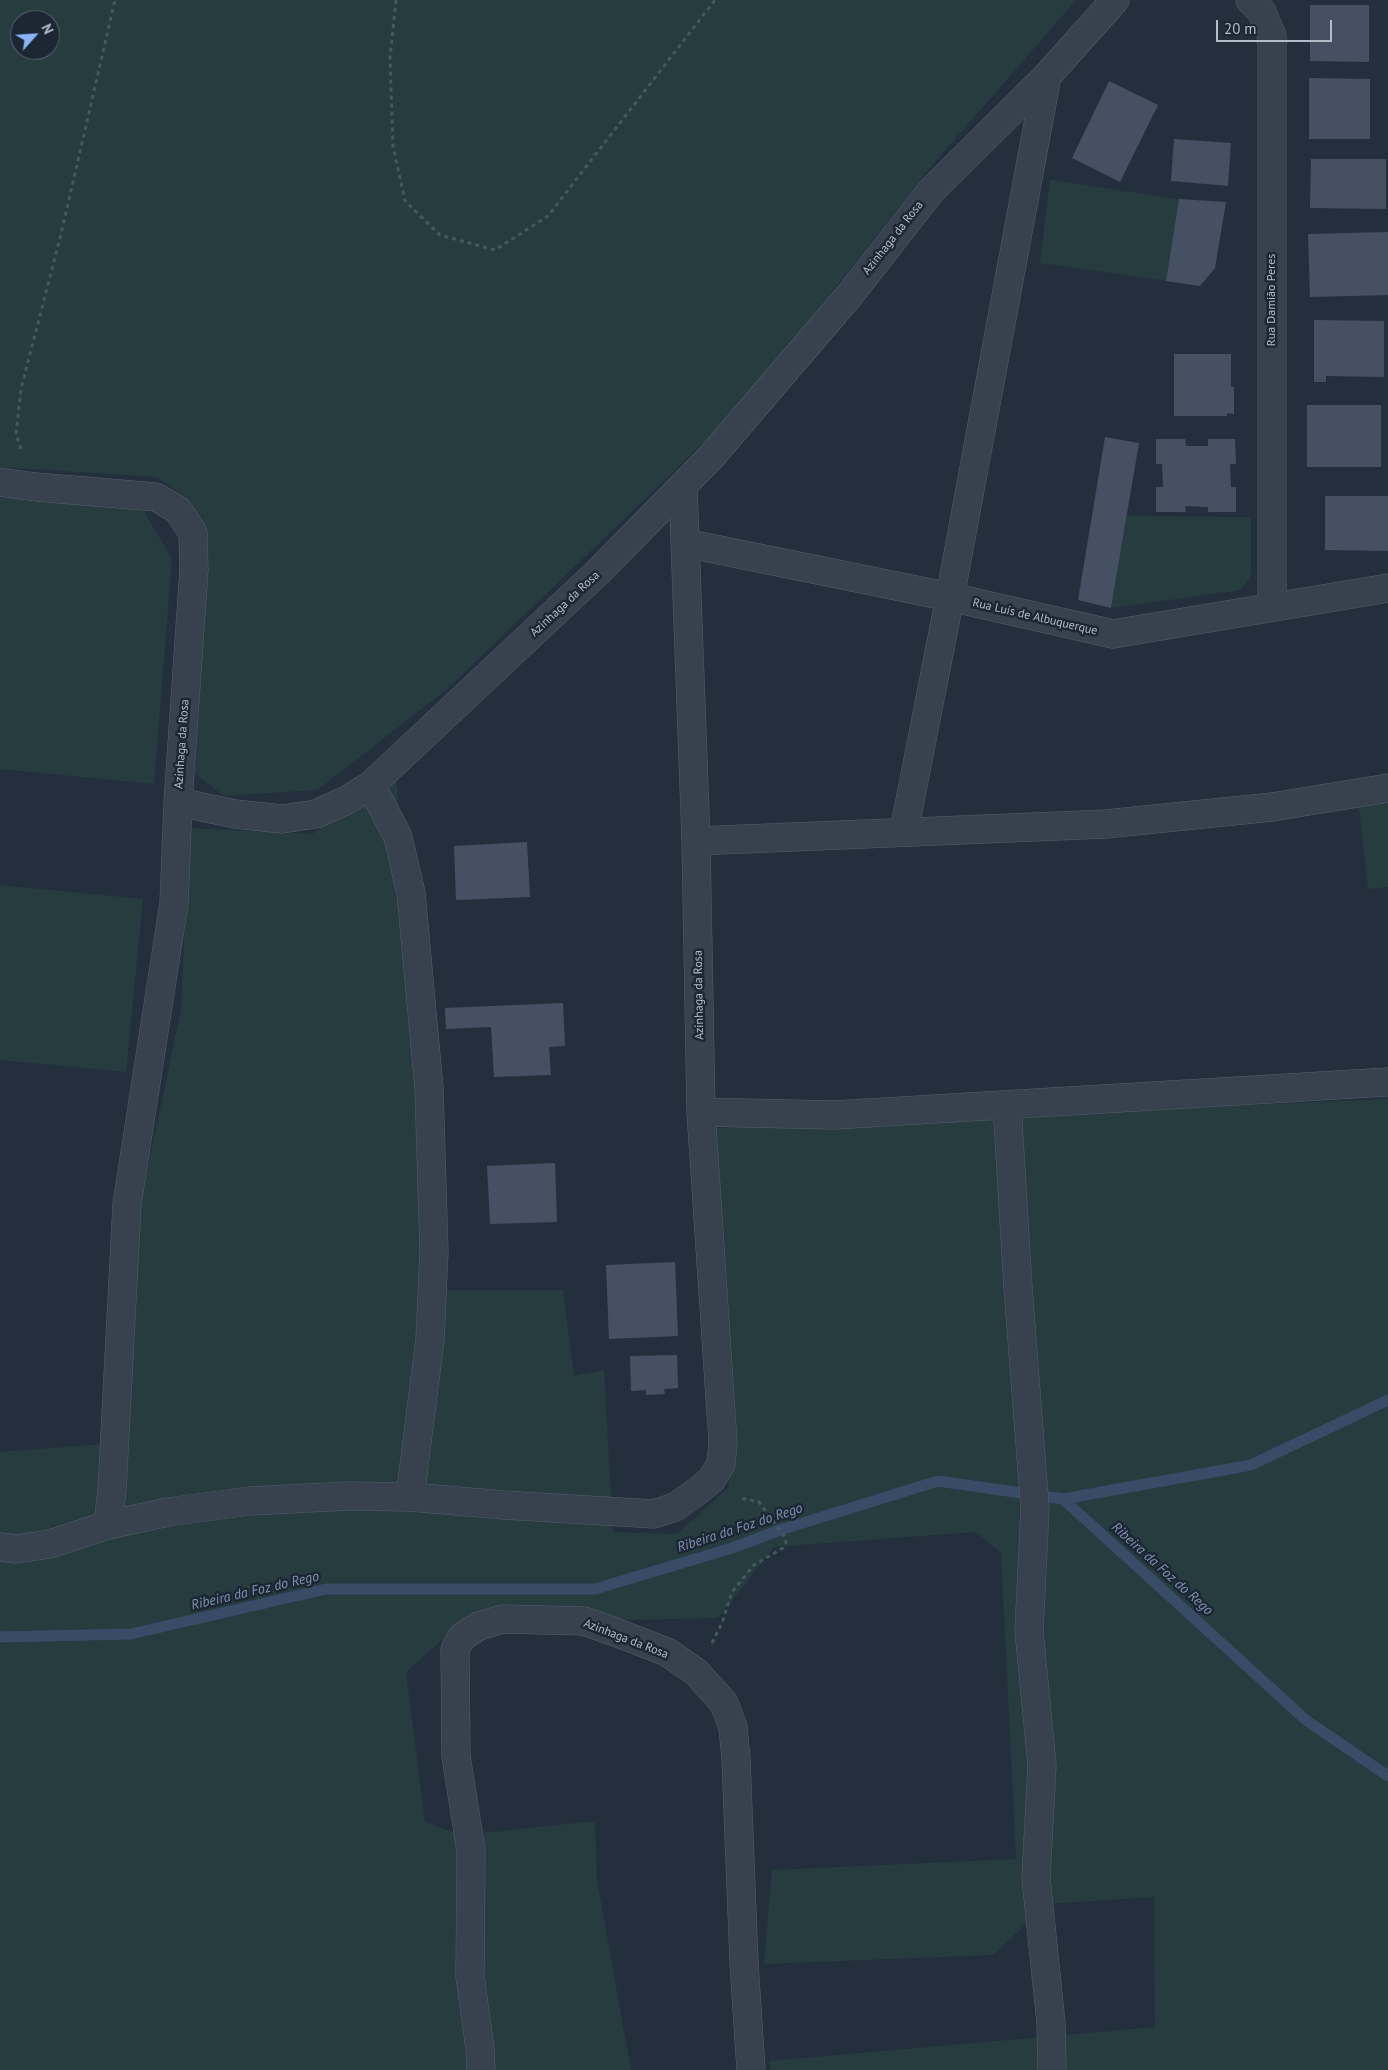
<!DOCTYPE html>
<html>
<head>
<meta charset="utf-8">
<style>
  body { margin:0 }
  #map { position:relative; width:1388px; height:2070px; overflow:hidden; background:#242f3e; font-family:"PT Sans",sans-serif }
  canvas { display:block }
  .north { position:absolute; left:10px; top:10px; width:50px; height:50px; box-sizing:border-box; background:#1d2633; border:1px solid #59626f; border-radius:50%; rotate:64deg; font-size:14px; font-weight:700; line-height:20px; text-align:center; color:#b4bcc9 }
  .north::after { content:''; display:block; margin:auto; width:18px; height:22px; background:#8ab4f8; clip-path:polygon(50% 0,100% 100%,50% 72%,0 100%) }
  .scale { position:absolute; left:1216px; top:20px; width:116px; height:22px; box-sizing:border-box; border:2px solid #b4bcc9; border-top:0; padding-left:6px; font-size:15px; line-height:18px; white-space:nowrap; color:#b4bcc9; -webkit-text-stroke:4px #1d2633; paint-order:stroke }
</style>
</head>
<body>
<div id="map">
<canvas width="1388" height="2070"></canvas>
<div class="north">N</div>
<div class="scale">20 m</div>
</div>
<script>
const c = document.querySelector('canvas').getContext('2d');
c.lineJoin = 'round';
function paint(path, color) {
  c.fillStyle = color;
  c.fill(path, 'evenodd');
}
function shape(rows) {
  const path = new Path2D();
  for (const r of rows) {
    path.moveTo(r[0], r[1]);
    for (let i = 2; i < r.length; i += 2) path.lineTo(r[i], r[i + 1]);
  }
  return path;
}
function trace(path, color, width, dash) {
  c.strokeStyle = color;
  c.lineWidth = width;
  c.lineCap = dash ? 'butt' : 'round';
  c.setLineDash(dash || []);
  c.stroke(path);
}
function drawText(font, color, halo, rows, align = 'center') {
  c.font = font + ' "PT Sans",sans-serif';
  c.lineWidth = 5;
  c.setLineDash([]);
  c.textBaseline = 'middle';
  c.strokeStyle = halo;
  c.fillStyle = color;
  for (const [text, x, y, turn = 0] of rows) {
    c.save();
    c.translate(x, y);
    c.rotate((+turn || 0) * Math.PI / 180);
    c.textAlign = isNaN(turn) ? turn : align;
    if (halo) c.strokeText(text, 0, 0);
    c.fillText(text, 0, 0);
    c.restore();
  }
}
paint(shape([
  [0,0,1076,0,929,169,744,404,446,690,317,790,224,796,195,774,207,557,191,501,157,477,0,467],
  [20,20,50,20,50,50,20,50],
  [1050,180,1179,199,1166,281,1040,263],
  [0,497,142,508,172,559,154,784,0,769],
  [1127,516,1251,517,1251,573,1249,579,1241,589,1235,591,1111,608],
  [396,772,429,1290,563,1290,574,1376,604,1370,613,1532,677,1534,729,1487,711,1128,1388,1099,1388,2070,770,2070,769,2061,1155,2027,1154,1897,1047,1904,993,1955,764,1964,772,1870,1016,1859,1001,1553,976,1532,774,1547,718,1618,460,1624,406,1672,425,1822,461,1835,595,1821,597,1880,631,2070,0,2070,0,1452,127,1442,142,1194,181,1010,189,828,312,834],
  [1388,795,1388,887,1368,889,1358,800],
  [0,885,143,899,126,1072,0,1060]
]), '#263c3f');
trace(shape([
  [1063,1499,1251,1465,1388,1400],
  [0,1637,131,1634,326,1589,595,1589,732,1548,780,1530,938,1481,1063,1499,1307,1721,1388,1776]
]), '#394c67', 11);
paint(shape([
  [1310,5,1369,5,1369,62,1310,61],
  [1309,78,1370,79,1370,139,1309,139],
  [1109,81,1158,105,1120,182,1072,158],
  [1174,139,1231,143,1228,186,1171,181],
  [1311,159,1386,159,1386,209,1310,208],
  [1179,199,1226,202,1215,268,1200,286,1166,281],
  [1388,232,1388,295,1310,297,1308,234],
  [1314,320,1384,321,1384,377,1326,376,1326,382,1314,382],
  [1174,354,1231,354,1231,387,1234,387,1234,414,1227,413,1227,416,1174,416],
  [1307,405,1381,405,1381,467,1307,467],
  [1105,437,1139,443,1111,608,1078,600],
  [1156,439,1185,439,1186,446,1208,446,1208,439,1235,439,1236,464,1230,464,1231,487,1236,487,1236,512,1208,512,1208,507,1185,506,1186,512,1156,512,1156,487,1163,487,1162,464,1156,464],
  [1325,496,1388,496,1388,551,1325,550],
  [527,842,530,897,456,900,454,846],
  [563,1003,565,1046,549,1047,551,1075,494,1077,491,1027,446,1029,445,1008],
  [555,1163,557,1222,490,1224,487,1166],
  [675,1262,678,1336,609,1339,606,1265],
  [677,1355,678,1388,664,1389,665,1394,646,1395,646,1390,631,1391,630,1356]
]), '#455162');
const minor = shape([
  [1250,0,1262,12,1272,36,1272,607],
  [0,482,36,487,156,497,178,510,193,533,194,569,178,802,235,814,282,819,316,814,347,800,371,785,598,572,711,457,848,297,931,191,1047,76,1115,0],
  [685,543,950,597,1113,634,1388,588],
  [371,785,398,837,411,893,429,1088,434,1251,430,1340,410,1497],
  [904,831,950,597,1047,76],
  [696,841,1106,824,1272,807,1388,788],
  [1007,1105,1018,1287,1035,1509,1029,1631,1042,1765,1036,1878,1051,2023,1052,2070],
  [701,1112,834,1115,1388,1082],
  [108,1525,168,1512,250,1501,348,1496,410,1497,504,1505,654,1514,675,1507,699,1490,712,1479,721,1464,723,1443,701,1112,696,841,683,486],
  [0,1547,16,1549,50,1544,108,1525,112,1490,127,1204,174,903,178,802],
  [481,2070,480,2049,470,1976,471,1851,456,1756,455,1649,462,1637,479,1626,503,1619,584,1621,615,1632,667,1652,696,1672,724,1703,733,1727,736,1759,744,1963,751,2070]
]);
trace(minor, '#565f6c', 29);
trace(shape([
  [396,0,390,57,393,146,405,201,440,235,495,250,548,216,715,0],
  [21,449,16,434,21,389,61,234,115,0],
  [712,1643,722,1623,732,1592,754,1565,783,1548,786,1543,785,1537,759,1502,740,1498]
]), '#44595c', 3, [4, 4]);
trace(minor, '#38414e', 28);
drawText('12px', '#b4bcc9', '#1d2633', [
  ["Azinhaga da Rosa",893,238,-52],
  ["Rua Damião Peres",1272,300,-90],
  ["Azinhaga da Rosa",565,604,-43],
  ["Rua Luís de Albuquerque",1035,617,13],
  ["Azinhaga da Rosa",182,744,-86],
  ["Azinhaga da Rosa",699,995,-91],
  ["Azinhaga da Rosa",626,1639,21]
]);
drawText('italic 14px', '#7c92b1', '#1d2633', [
  ["Ribeira da Foz do Rego",740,1528,-18],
  ["Ribeira da Foz do Rego",1162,1569,42],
  ["Ribeira da Foz do Rego",255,1591,-13]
]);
</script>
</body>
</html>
